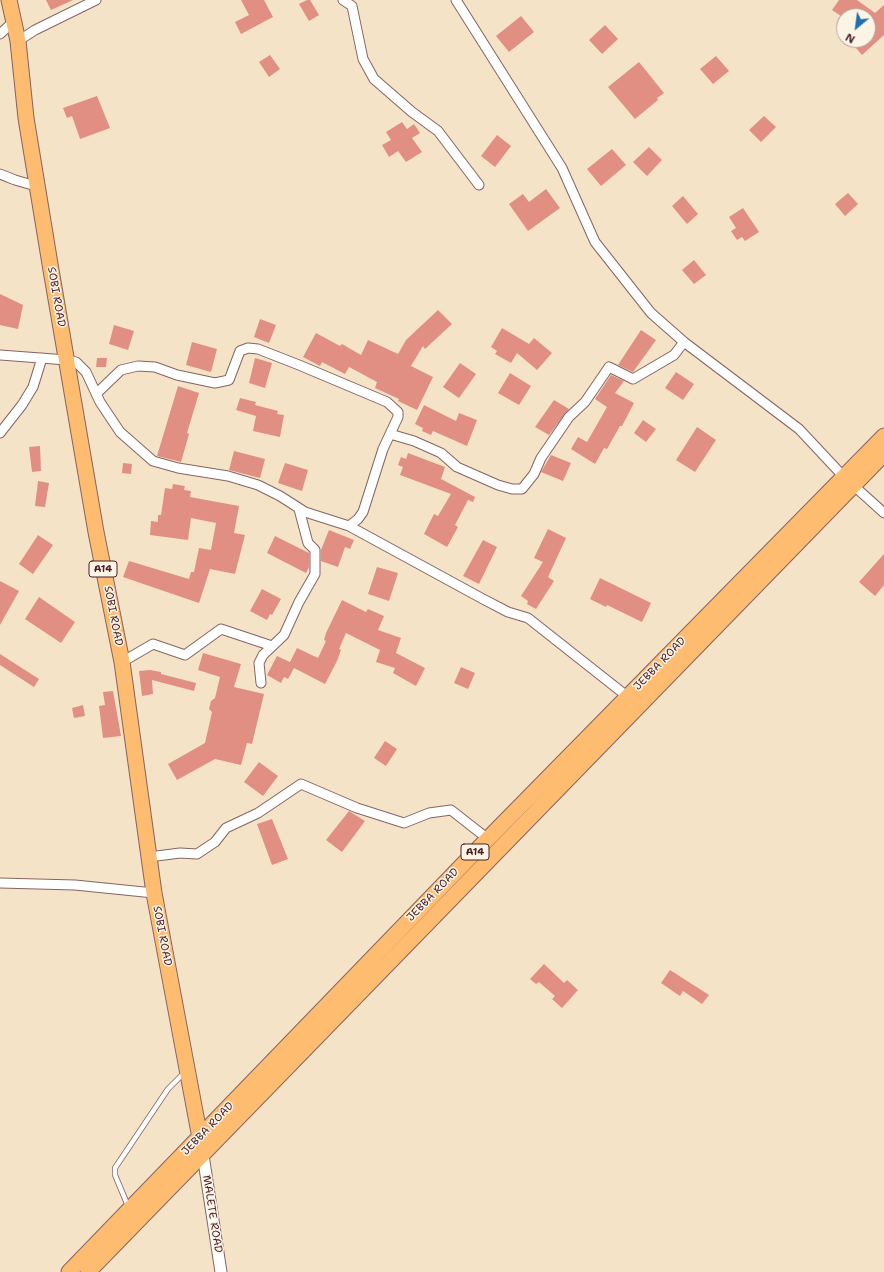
<!DOCTYPE html>
<html>
<head>
<meta charset="utf-8">
<style>
  body { margin:0 }
  #map { position:relative; width:884px; height:1272px; overflow:hidden; background:#f5e3c8; font-family:"Shantell Sans",sans-serif }
  canvas { display:block }
  .north { position:absolute; left:836px; top:8px; width:40px; height:40px; box-sizing:border-box; background:#fcf5e5; border:1px solid #b59f9b; border-radius:50%; rotate:209deg; font-size:11px; font-weight:700; line-height:16px; text-align:center; color:#4a1f2b }
  .north::after { content:''; display:block; margin:auto; width:14px; height:18px; background:#1f6fb2; clip-path:polygon(50% 0,100% 100%,50% 72%,0 100%) }
</style>
</head>
<body>
<div id="map">
<canvas width="884" height="1272"></canvas>
<div class="north">N</div>
</div>
<script>
const c = document.querySelector('canvas').getContext('2d');
c.lineJoin = 'round';
function paint(path, color) {
  c.fillStyle = color;
  c.fill(path, 'evenodd');
}
function shape(rows) {
  const path = new Path2D();
  for (const r of rows) {
    path.moveTo(r[0], r[1]);
    for (let i = 2; i < r.length; i += 2) path.lineTo(r[i], r[i + 1]);
  }
  return path;
}
function trace(path, color, width, dash) {
  c.strokeStyle = color;
  c.lineWidth = width;
  c.lineCap = dash ? 'butt' : 'round';
  c.setLineDash(dash || []);
  c.stroke(path);
}
function drawText(font, color, halo, rows, align = 'center') {
  c.font = font + ' "Shantell Sans",sans-serif';
  c.lineWidth = 3;
  c.setLineDash([]);
  c.textBaseline = 'middle';
  c.strokeStyle = halo;
  c.fillStyle = color;
  for (const [text, x, y, turn = 0] of rows) {
    c.save();
    c.translate(x, y);
    c.rotate((+turn || 0) * Math.PI / 180);
    c.textAlign = isNaN(turn) ? turn : align;
    if (halo) c.strokeText(text, 0, 0);
    c.fillText(text, 0, 0);
    c.restore();
  }
}
paint(shape([
  [46,0,73,0,51,10],
  [241,0,264,0,273,17,241,34,235,22,249,15],
  [307,0,310,0,319,15,309,21,299,4],
  [839,0,857,0,875,13,884,5,884,35,862,55,849,40,873,40,868,36,868,16,841,16,832,10],
  [521,16,534,32,509,52,496,36],
  [605,25,618,39,602,54,589,40],
  [270,55,280,69,269,77,259,62],
  [716,56,729,71,713,84,700,69],
  [639,62,664,93,657,98,658,100,635,119,608,87],
  [97,96,110,128,80,139,72,116,67,118,63,108],
  [764,116,776,127,761,142,749,130],
  [402,122,407,129,414,124,420,133,412,138,422,152,406,162,398,151,389,157,382,145,391,140,386,132],
  [497,135,511,146,495,167,481,156],
  [649,147,662,160,647,176,633,162],
  [612,149,626,165,601,186,587,169],
  [546,189,560,208,528,231,509,204,523,194,529,202],
  [848,193,858,204,845,216,835,204],
  [683,196,698,214,687,224,672,206],
  [743,208,759,232,745,241,742,237,737,240,731,231,736,228,729,217],
  [694,260,706,275,694,284,682,270],
  [0,294,23,305,18,329,0,325],
  [438,310,452,324,425,349,423,346,411,366,433,377,417,410,398,401,399,399,375,388,377,382,349,367,345,374,322,362,320,366,303,357,316,333,340,346,342,344,361,355,368,340,398,354,406,340],
  [260,319,276,325,269,343,254,337],
  [114,325,134,331,128,350,109,344],
  [502,328,529,344,534,338,552,353,537,370,517,353,511,363,495,354,497,351,491,347],
  [641,330,656,340,633,372,618,365],
  [192,342,217,349,211,372,186,365],
  [97,358,107,358,106,367,96,367],
  [255,358,272,363,265,388,249,383],
  [460,363,476,374,459,398,443,387],
  [676,372,694,384,683,400,665,388],
  [510,373,531,386,519,405,498,393],
  [611,375,624,381,615,393,634,403,622,426,620,426,607,449,604,448,595,464,571,449,578,437,587,442,607,407,595,399],
  [178,386,199,393,187,433,189,434,181,462,157,456],
  [240,398,256,402,255,405,278,411,277,414,284,415,280,437,253,431,256,416,236,410],
  [554,400,569,409,549,435,535,427],
  [424,405,456,421,459,413,477,420,467,446,433,431,431,435,422,431,423,428,415,424],
  [643,420,656,429,646,442,634,433],
  [697,427,716,440,695,472,676,460],
  [40,446,41,471,32,472,29,447],
  [234,451,265,459,260,478,229,470],
  [408,453,445,467,441,479,475,497,473,502,468,500,455,525,458,527,447,547,424,534,434,514,438,516,451,494,400,475,403,467,398,465,401,457,406,459],
  [551,455,571,463,563,481,541,472],
  [123,463,132,464,131,474,122,473],
  [285,463,308,470,302,491,278,483],
  [38,481,49,483,45,507,35,506],
  [173,484,185,486,184,490,191,491,190,497,239,506,234,533,245,535,235,574,210,569,199,603,123,577,129,561,189,579,191,572,194,572,199,548,211,550,216,523,191,518,188,540,150,535,151,521,158,522,158,515,161,515,165,488,172,489],
  [548,529,566,538,548,577,554,581,536,609,527,604,528,601,521,596,543,562,534,558],
  [329,530,354,540,350,549,345,547,338,567,321,561,321,550],
  [38,535,53,545,33,574,19,564],
  [275,536,309,553,309,567,306,573,267,553],
  [483,540,497,547,479,584,463,576],
  [884,554,884,585,875,596,859,582],
  [377,567,398,573,389,601,368,594],
  [600,578,651,603,642,622,607,605,606,607,590,599],
  [0,581,19,591,0,625],
  [262,589,281,599,272,615,270,614,267,620,250,611],
  [39,597,75,622,61,643,25,619],
  [342,600,366,612,368,609,384,616,378,630,401,638,396,653,425,668,416,686,393,673,395,668,376,662,380,650,346,633,339,649,341,650,337,661,325,684,294,668,288,679,284,677,281,683,267,675,277,656,290,662,297,648,318,658,326,641,324,640,326,633],
  [203,653,241,664,234,687,264,694,252,744,247,743,241,765,215,759,177,780,168,764,205,743,212,712,209,709,211,701,215,698,220,677,198,670],
  [0,654,39,679,34,687,0,665],
  [461,667,475,673,468,689,454,683],
  [150,670,161,672,161,674,196,683,194,691,152,680,153,694,142,696,139,671],
  [113,691,121,736,103,738,99,706,105,705,103,692],
  [83,705,85,716,74,718,72,708],
  [385,741,397,749,386,766,374,758],
  [259,762,278,776,263,796,244,782],
  [349,811,365,821,342,852,326,840],
  [272,819,288,859,272,865,257,824],
  [544,964,564,983,567,980,578,990,562,1008,552,999,555,996,539,982,536,984,530,979],
  [670,970,709,995,702,1004,683,991,680,996,661,983]
]), '#e18f82');
const service = shape([
  [128,1206,115,1175,115,1168,168,1089,184,1073]
]);
const minor = shape([
  [343,0,352,6,363,59,374,79,412,112,438,131,479,185],
  [456,0,562,168,595,242,651,313,684,342,799,429,843,476],
  [0,34,13,22],
  [18,41,35,30,96,0],
  [0,174,15,180,36,186],
  [0,355,67,360,76,362,86,372,100,402,120,432,153,461,178,468,228,476,258,485,280,496,305,512,349,526,483,599,508,612,528,618,628,697],
  [96,394,121,370,138,366,155,367,177,375,215,383,229,380,240,351,248,348,258,349,299,365,387,402,398,412,398,417,383,449,363,512,358,519,349,526],
  [0,433,22,405,33,387,42,358],
  [390,434,414,441,441,453,457,467,498,485,512,489,522,489,534,474,541,458,569,417,585,402,609,367,633,379,674,355,684,342],
  [853,485,884,513],
  [122,662,153,644,185,655,221,629,272,646],
  [261,683,259,663,263,655,284,635,299,602,315,574,315,550,308,543,299,509],
  [149,857,180,853,197,854,215,842,226,828,258,813,301,784,357,808,404,823,429,813,451,810,488,839],
  [0,883,75,885,154,893]
]);
const tertiary = shape([
  [203,1155,221,1272]
]);
const trunk = shape([
  [9,0,18,41,26,118,51,270,96,532,122,662,154,893,200,1138],
  [69,1272,476,851,884,436],
  [88,1272,884,454]
]);
trace(service, '#866462', 6);
trace(minor, '#866462', 11);
trace(tertiary, '#866462', 13);
trace(trunk, '#866462', 17);
trace(service, '#fff', 4.5);
trace(minor, '#fff', 9);
trace(tertiary, '#fff', 11);
trace(trunk, '#febc70', 15);
for (const [x, y, w] of [
  [103,569,28],
  [475,852,28]
]) {
  const box = new Path2D();
  box.roundRect(x - w / 2, y - 8, w, 16, 3);
  c.fillStyle = '#fcf5e5';
  c.fill(box);
  trace(box, '#4a1f2b', 1);
}
drawText('bold 10px', '#4a1f2b', null, [
  ["A14",103,569],
  ["A14",475,852]
]);
drawText('11px', '#4a1f2b', '#fcf5e5', [
  ["SOBI ROAD",56,297,80],
  ["SOBI ROAD",113,616,79],
  ["JEBBA ROAD",660,664,-46],
  ["JEBBA ROAD",433,895,-46],
  ["SOBI ROAD",162,936,79],
  ["JEBBA ROAD",208,1129,-46],
  ["MALETE ROAD",212,1214,81]
]);
</script>
</body>
</html>
